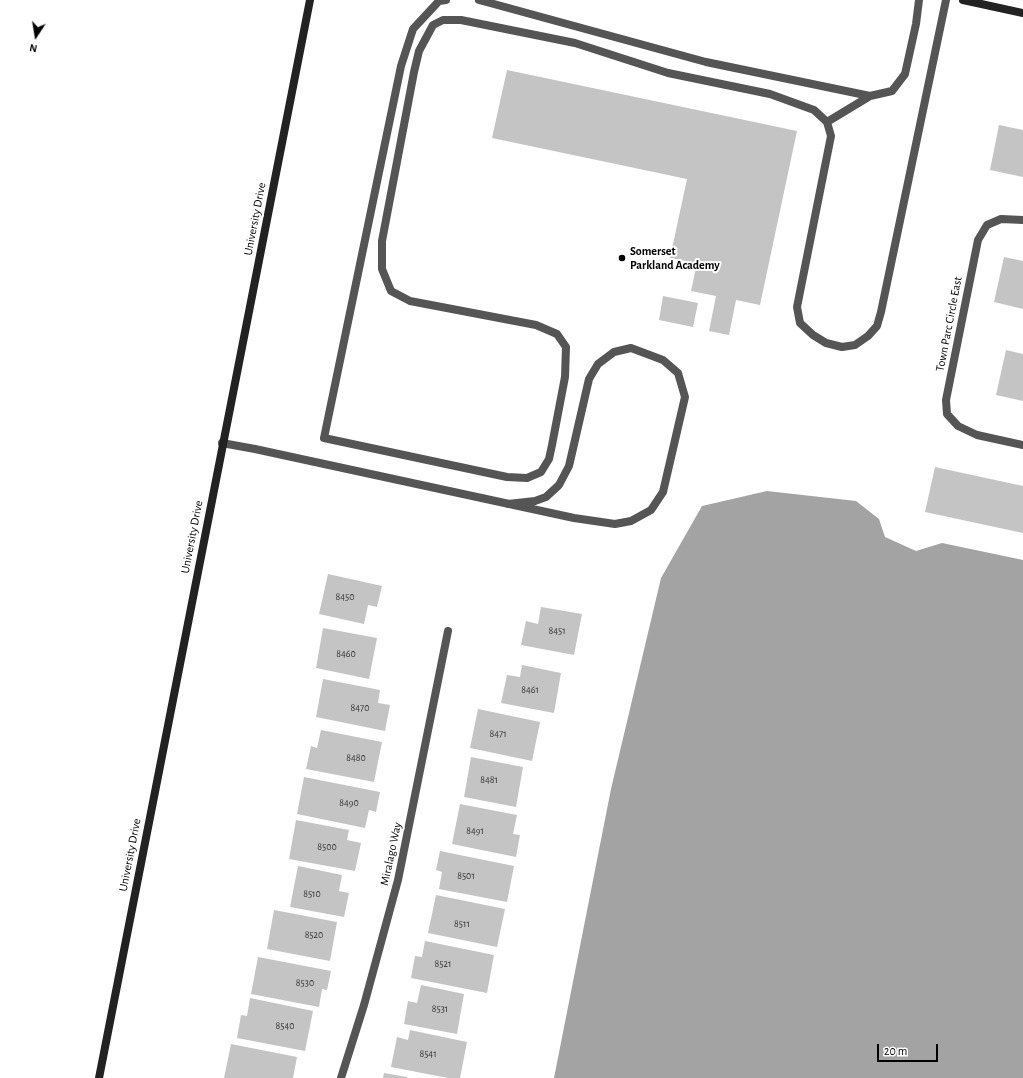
<!DOCTYPE html>
<html>
<head>
<meta charset="utf-8">
<style>
  body { margin:0 }
  #map { position:relative; width:1023px; height:1078px; overflow:hidden; background:#fff; font-family:"Alegreya Sans",sans-serif }
  canvas { display:block }
  .north { position:absolute; left:16px; top:16px; width:40px; height:40px; -webkit-text-stroke:3px #fff; paint-order:stroke; rotate:192deg; font-size:11px; font-weight:700; line-height:16px; text-align:center; color:#000 }
  .north::after { content:''; display:block; margin:auto; width:14px; height:18px; background:#000; clip-path:polygon(50% 0,100% 100%,50% 72%,0 100%) }
  .scale { position:absolute; left:877px; top:1044px; width:61px; height:18px; box-sizing:border-box; border:2px solid #000; border-top:0; padding-left:5px; font-size:12px; line-height:14px; white-space:nowrap; color:#000; -webkit-text-stroke:3px #fff; paint-order:stroke }
</style>
</head>
<body>
<div id="map">
<canvas width="1023" height="1078"></canvas>
<div class="north">N</div>
<div class="scale">20 m</div>
</div>
<script>
const c = document.querySelector('canvas').getContext('2d');
c.lineJoin = 'round';
function paint(path, color) {
  c.fillStyle = color;
  c.fill(path, 'evenodd');
}
function shape(rows) {
  const path = new Path2D();
  for (const r of rows) {
    path.moveTo(r[0], r[1]);
    for (let i = 2; i < r.length; i += 2) path.lineTo(r[i], r[i + 1]);
  }
  return path;
}
function trace(path, color, width, dash) {
  c.strokeStyle = color;
  c.lineWidth = width;
  c.lineCap = dash ? 'butt' : 'round';
  c.setLineDash(dash || []);
  c.stroke(path);
}
function drawText(font, color, halo, rows, align = 'center') {
  c.font = font + ' "Alegreya Sans",sans-serif';
  c.lineWidth = 4;
  c.setLineDash([]);
  c.textBaseline = 'middle';
  c.strokeStyle = halo;
  c.fillStyle = color;
  for (const [text, x, y, turn = 0] of rows) {
    c.save();
    c.translate(x, y);
    c.rotate((+turn || 0) * Math.PI / 180);
    c.textAlign = isNaN(turn) ? turn : align;
    if (halo) c.strokeText(text, 0, 0);
    c.fillText(text, 0, 0);
    c.restore();
  }
}
paint(shape([
  [767,491,856,501,879,519,885,537,916,551,942,543,1023,560,1023,1078,554,1078,611,789,661,578,702,506]
]), '#a3a3a3');
paint(shape([
  [507,70,797,131,760,305,736,300,729,335,709,331,716,296,691,291,697,263,670,258,687,179,492,138],
  [999,125,1023,130,1023,177,990,170],
  [1004,257,1023,261,1023,309,994,302],
  [663,296,698,303,693,327,659,320],
  [1006,350,1023,354,1023,401,996,395],
  [935,467,1023,486,1023,533,925,512],
  [328,574,382,586,377,607,368,605,364,624,319,614],
  [541,607,582,614,574,655,521,645,526,621,538,624],
  [323,628,377,638,369,679,316,668],
  [522,665,561,673,554,713,501,703,507,675,520,677],
  [323,679,380,690,378,703,390,705,385,731,316,717],
  [478,709,540,722,532,761,470,748],
  [321,730,382,742,374,782,306,769,311,746,317,748],
  [471,757,523,767,516,807,464,797],
  [304,777,380,792,376,812,369,810,365,828,297,814],
  [460,804,517,815,513,834,520,835,516,857,452,844],
  [296,820,349,830,347,840,361,843,355,871,289,859],
  [440,851,514,866,507,902,439,889,442,872,436,870],
  [298,866,342,875,339,891,349,893,344,917,290,907],
  [436,895,505,909,497,947,428,933],
  [274,910,337,922,330,961,267,949],
  [425,941,494,955,487,993,411,978,415,956,422,957],
  [258,957,331,971,327,990,322,989,319,1007,251,994],
  [421,985,464,994,457,1034,404,1024,408,1001,417,1003],
  [250,998,313,1011,305,1051,237,1038,241,1015,247,1016],
  [410,1030,467,1042,460,1078,448,1078,391,1067,397,1037,408,1040],
  [231,1044,297,1057,293,1078,224,1078],
  [384,1073,407,1077,407,1078,383,1078]
]), '#c4c4c4');
trace(shape([
  [446,0,439,1,413,29,401,66,324,438,507,477,527,478,541,472,549,459,552,445,565,377,566,347,557,334,536,325,410,301,391,291,382,269,382,241,414,72,419,51,433,25,443,20,461,20,575,43,668,73,770,94,814,110,827,122,831,136,797,307,800,323,813,335,826,343,842,347,855,345,868,336,877,326,881,312,946,0],
  [479,0,706,62,870,96,892,91,905,74,916,24,919,0],
  [827,122,870,96],
  [222,443,255,449,315,462,574,518,615,524,631,521,651,510,663,492,685,397,678,373,663,360,631,348,614,352,598,364,589,379,569,466,559,485,546,497,535,501,508,504]
]), '#555', 8);
trace(shape([
  [1023,220,1001,219,987,225,978,240,946,400,947,414,958,426,977,435,1023,445],
  [341,1078,364,1005,398,880,448,631]
]), '#555', 8);
trace(shape([
  [963,0,1023,13],
  [99,1078,310,0]
]), '#222', 8);
for (const [x, y, r, color] of [
  [622,258,4,"#000"]
]) {
  const dot = new Path2D();
  dot.arc(x, y, r, 0, 2 * Math.PI);
  c.fillStyle = color;
  c.fill(dot);
  trace(dot, '#fff', 1.5);
}
drawText('10px', '#313131', null, [
  ["8450",345,597],
  ["8451",557,631],
  ["8460",346,654],
  ["8461",530,690],
  ["8470",360,708],
  ["8471",498,734],
  ["8480",356,758],
  ["8481",489,780],
  ["8490",349,803],
  ["8491",475,831],
  ["8500",327,847],
  ["8501",466,876],
  ["8510",312,894],
  ["8511",462,924],
  ["8520",314,935],
  ["8521",443,964],
  ["8530",305,983],
  ["8531",440,1009],
  ["8540",285,1026],
  ["8541",428,1054]
]);
drawText('12px', '#000', '#fff', [
  ["University Drive",255,219,-79],
  ["Town Parc Circle East",949,324,-79],
  ["University Drive",192,537,-79],
  ["Miralago Way",391,854,-78],
  ["University Drive",130,855,-79]
]);
drawText('bold 12px', '#000', '#fff', [
  ["Somerset",630,251],
  ["Parkland Academy",630,265]
], 'left');
</script>
</body>
</html>
